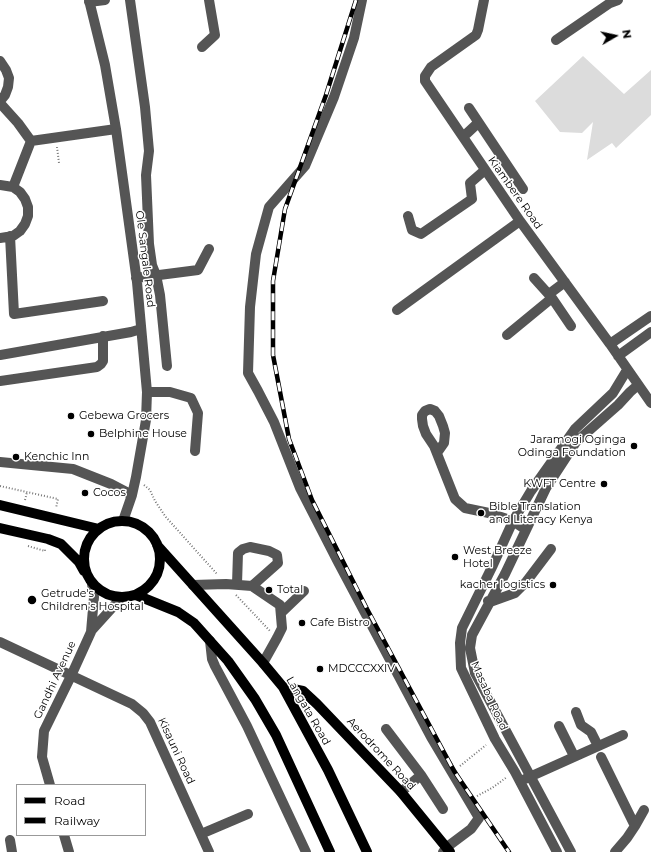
<!DOCTYPE html>
<html>
<head>
<meta charset="utf-8">
<style>
  body { margin:0 }
  #map { position:relative; width:651px; height:852px; overflow:hidden; background:#fff; font-family:Montserrat,sans-serif }
  canvas { display:block }
  .legend { position:absolute; left:16px; top:784px; width:130px; height:52px; box-sizing:border-box; background:#fff; border:1px solid #999; margin:0; padding:5px 7px; list-style:none; font-size:12px; color:#000 }
  .legend li { display:flex; align-items:center; gap:8px; height:20px }
  .legend b { width:20px; border:1px solid #999 }
  .north { position:absolute; left:595px; top:16px; width:40px; height:40px; -webkit-text-stroke:3px #fff; paint-order:stroke; rotate:81deg; font-size:11px; font-weight:700; line-height:16px; text-align:center; color:#000 }
  .north::after { content:''; display:block; margin:auto; width:14px; height:18px; background:#000; clip-path:polygon(50% 0,100% 100%,50% 72%,0 100%) }
</style>
</head>
<body>
<div id="map">
<canvas width="651" height="852"></canvas>
<ul class="legend">
<li><b style="height:5px;background:#000"></b>Road</li>
<li><b style="height:5px;background:#000"></b>Railway</li>
</ul>
<div class="north">N</div>
</div>
<script>
const c = document.querySelector('canvas').getContext('2d');
c.lineJoin = 'round';
function paint(path, color) {
  c.fillStyle = color;
  c.fill(path, 'evenodd');
}
function shape(rows) {
  const path = new Path2D();
  for (const r of rows) {
    if (r.length === 3) {
      path.moveTo(r[0] + r[2], r[1]);
      path.arc(r[0], r[1], r[2], 0, 2 * Math.PI);
      continue;
    }
    path.moveTo(r[0], r[1]);
    for (let i = 2; i < r.length; i += 2) path.lineTo(r[i], r[i + 1]);
  }
  return path;
}
function trace(path, color, width, dash) {
  c.strokeStyle = color;
  c.lineWidth = width;
  c.lineCap = dash ? 'butt' : 'round';
  c.setLineDash(dash || []);
  c.stroke(path);
}
function drawText(font, color, halo, rows, align = 'center') {
  c.font = font + ' Montserrat,sans-serif';
  c.lineWidth = 3;
  c.setLineDash([]);
  c.textBaseline = 'middle';
  c.strokeStyle = halo;
  c.fillStyle = color;
  for (const [text, x, y, turn = 0] of rows) {
    c.save();
    c.translate(x, y);
    c.rotate((+turn || 0) * Math.PI / 180);
    c.textAlign = isNaN(turn) ? turn : align;
    if (halo) c.strokeText(text, 0, 0);
    c.fillText(text, 0, 0);
    c.restore();
  }
}
paint(shape([
  [583,56,624,94,651,70,651,115,616,148,612,143,587,160,593,122,582,133,560,132,535,101]
]), '#dcdcdc');
trace(shape([
  [57,147,59,163],
  [144,485,150,490,155,501,165,516,217,574],
  [0,486,58,499,56,508],
  [25,500,27,492],
  [28,546,45,551,45,548],
  [236,595,270,631],
  [460,766,486,745],
  [477,796,492,788,507,777]
]), '#777', 2, [1, 2]);
trace(shape([
  [89,0,105,65,116,129,137,282,147,392,146,420,136,477,132,495,123,521],
  [130,0,145,107,149,151,146,175,149,244,152,265,156,275,160,295,167,366],
  [362,0,354,38,334,97,305,166,269,207,256,254,250,307,248,373,258,391,274,422,300,488,338,562,431,737,479,818,471,829,447,847,443,852],
  [484,0,478,30,476,35,431,67,425,76,425,81,520,221,610,344,651,403],
  [89,2,105,0],
  [556,40,610,3,618,0],
  [202,47,215,35,209,0],
  [0,61,6,70,9,78,8,87,5,95,0,101],
  [0,103,18,123,31,141],
  [469,108,523,189],
  [463,137,478,123],
  [31,141,116,129],
  [0,185,13,187,20,192,25,199,28,207,28,216,25,224,20,231,13,236,0,238],
  [13,187,31,141],
  [408,216,412,230,421,234,472,199,470,183,485,170],
  [10,236,14,314,103,301],
  [136,278,198,270,209,249],
  [534,278,552,298,571,326],
  [549,294,565,282],
  [397,310,520,221],
  [507,335,552,298],
  [610,344,651,316],
  [0,355,131,332,141,329],
  [618,356,651,332],
  [0,381,97,367,101,364,103,361,103,336],
  [147,392,170,392,191,398,198,413,195,451],
  [437,453,444,443,445,433,443,426,439,416,435,411,430,409,425,411,422,415,422,419,423,426,426,434,434,446,455,499,465,508,489,513,513,521,525,529],
  [0,462,73,469,111,484,132,495],
  [237,584,238,553,243,549,250,547,269,551,277,555,278,563,252,586],
  [193,585,226,584,252,586,280,605,282,628,277,638,263,663],
  [488,601,490,602,515,593,526,582,551,549],
  [281,613,304,591],
  [92,630,121,598],
  [210,641,212,659,215,666,247,726,306,852],
  [0,642,132,704,143,713,150,722,209,852],
  [576,712,581,725,591,732,598,746],
  [559,726,574,756],
  [386,729,421,775],
  [601,757,635,826,627,838,615,852],
  [525,779,623,735],
  [50,785,42,757,44,731,71,676,91,632,94,597,92,584],
  [401,792,421,775,443,809],
  [635,826,644,810],
  [201,834,248,814],
  [64,835,69,852],
  [10,840,12,852],
  [557,852,515,772,495,739,461,668,460,643,462,628,493,565,513,521,531,491,575,429,613,393,627,370],
  [571,852,475,673,470,648,472,635,505,574,546,488,576,442,618,405,630,392,638,385]
]), '#555', 10);
trace(shape([
  [0,505,99,529],
  [122,559,38],
  [0,528,48,539,61,544,79,562,84,571],
  [157,545,263,663,283,687,328,770,367,852],
  [136,595,178,612,194,623,228,661,255,699,276,735,330,852],
  [283,687,303,691,317,704,401,792,450,852]
]), '#000', 10);
const rail = shape([
  [356,0,326,95,285,209,273,281,273,355,289,439,312,500,367,609,454,771,509,852]
]);
trace(rail, '#000', 4.5);
trace(rail, '#fff', 3, [9]);
for (const [x, y, r, color] of [
  [71,416,4,"#000"],
  [91,434,4,"#000"],
  [634,446,4,"#000"],
  [16,457,4,"#000"],
  [604,484,4,"#000"],
  [85,493,4,"#000"],
  [481,513,4,"#000"],
  [455,557,4,"#000"],
  [553,585,4,"#000"],
  [269,590,4,"#000"],
  [32,600,5,"#000"],
  [302,623,4,"#000"],
  [320,669,4,"#000"]
]) {
  const dot = new Path2D();
  dot.arc(x, y, r, 0, 2 * Math.PI);
  c.fillStyle = color;
  c.fill(dot);
  trace(dot, '#fff', 1.5);
}
drawText('11px', '#000', '#fff', [
  ["Kiambere Road",515,193,55],
  ["Ole Sangale Road",145,259,83],
  ["Gandhi Avenue",55,680,-65],
  ["Masaba Road",489,696,66],
  ["Langata Road",308,711,60],
  ["Kisauni Road",176,751,65],
  ["Aerodrome Road",381,754,47]
]);
drawText('11px', '#000', '#fff', [
  ["Gebewa Grocers",79,416],
  ["Belphine House",99,434],
  ["Jaramogi Oginga",626,440,"right"],
  ["Odinga Foundation",626,453,"right"],
  ["Kenchic Inn",24,457],
  ["KWFT Centre",596,484,"right"],
  ["Cocos",93,493],
  ["Bible Translation",489,507],
  ["and Literacy Kenya",489,520],
  ["West Breeze",463,551],
  ["Hotel",463,564],
  ["kacher logistics",545,585,"right"],
  ["Total",277,590],
  ["Getrude's",41,594],
  ["Children's Hospital",41,607],
  ["Cafe Bistro",310,623],
  ["MDCCCXXIV",328,669]
], 'left');
</script>
</body>
</html>
